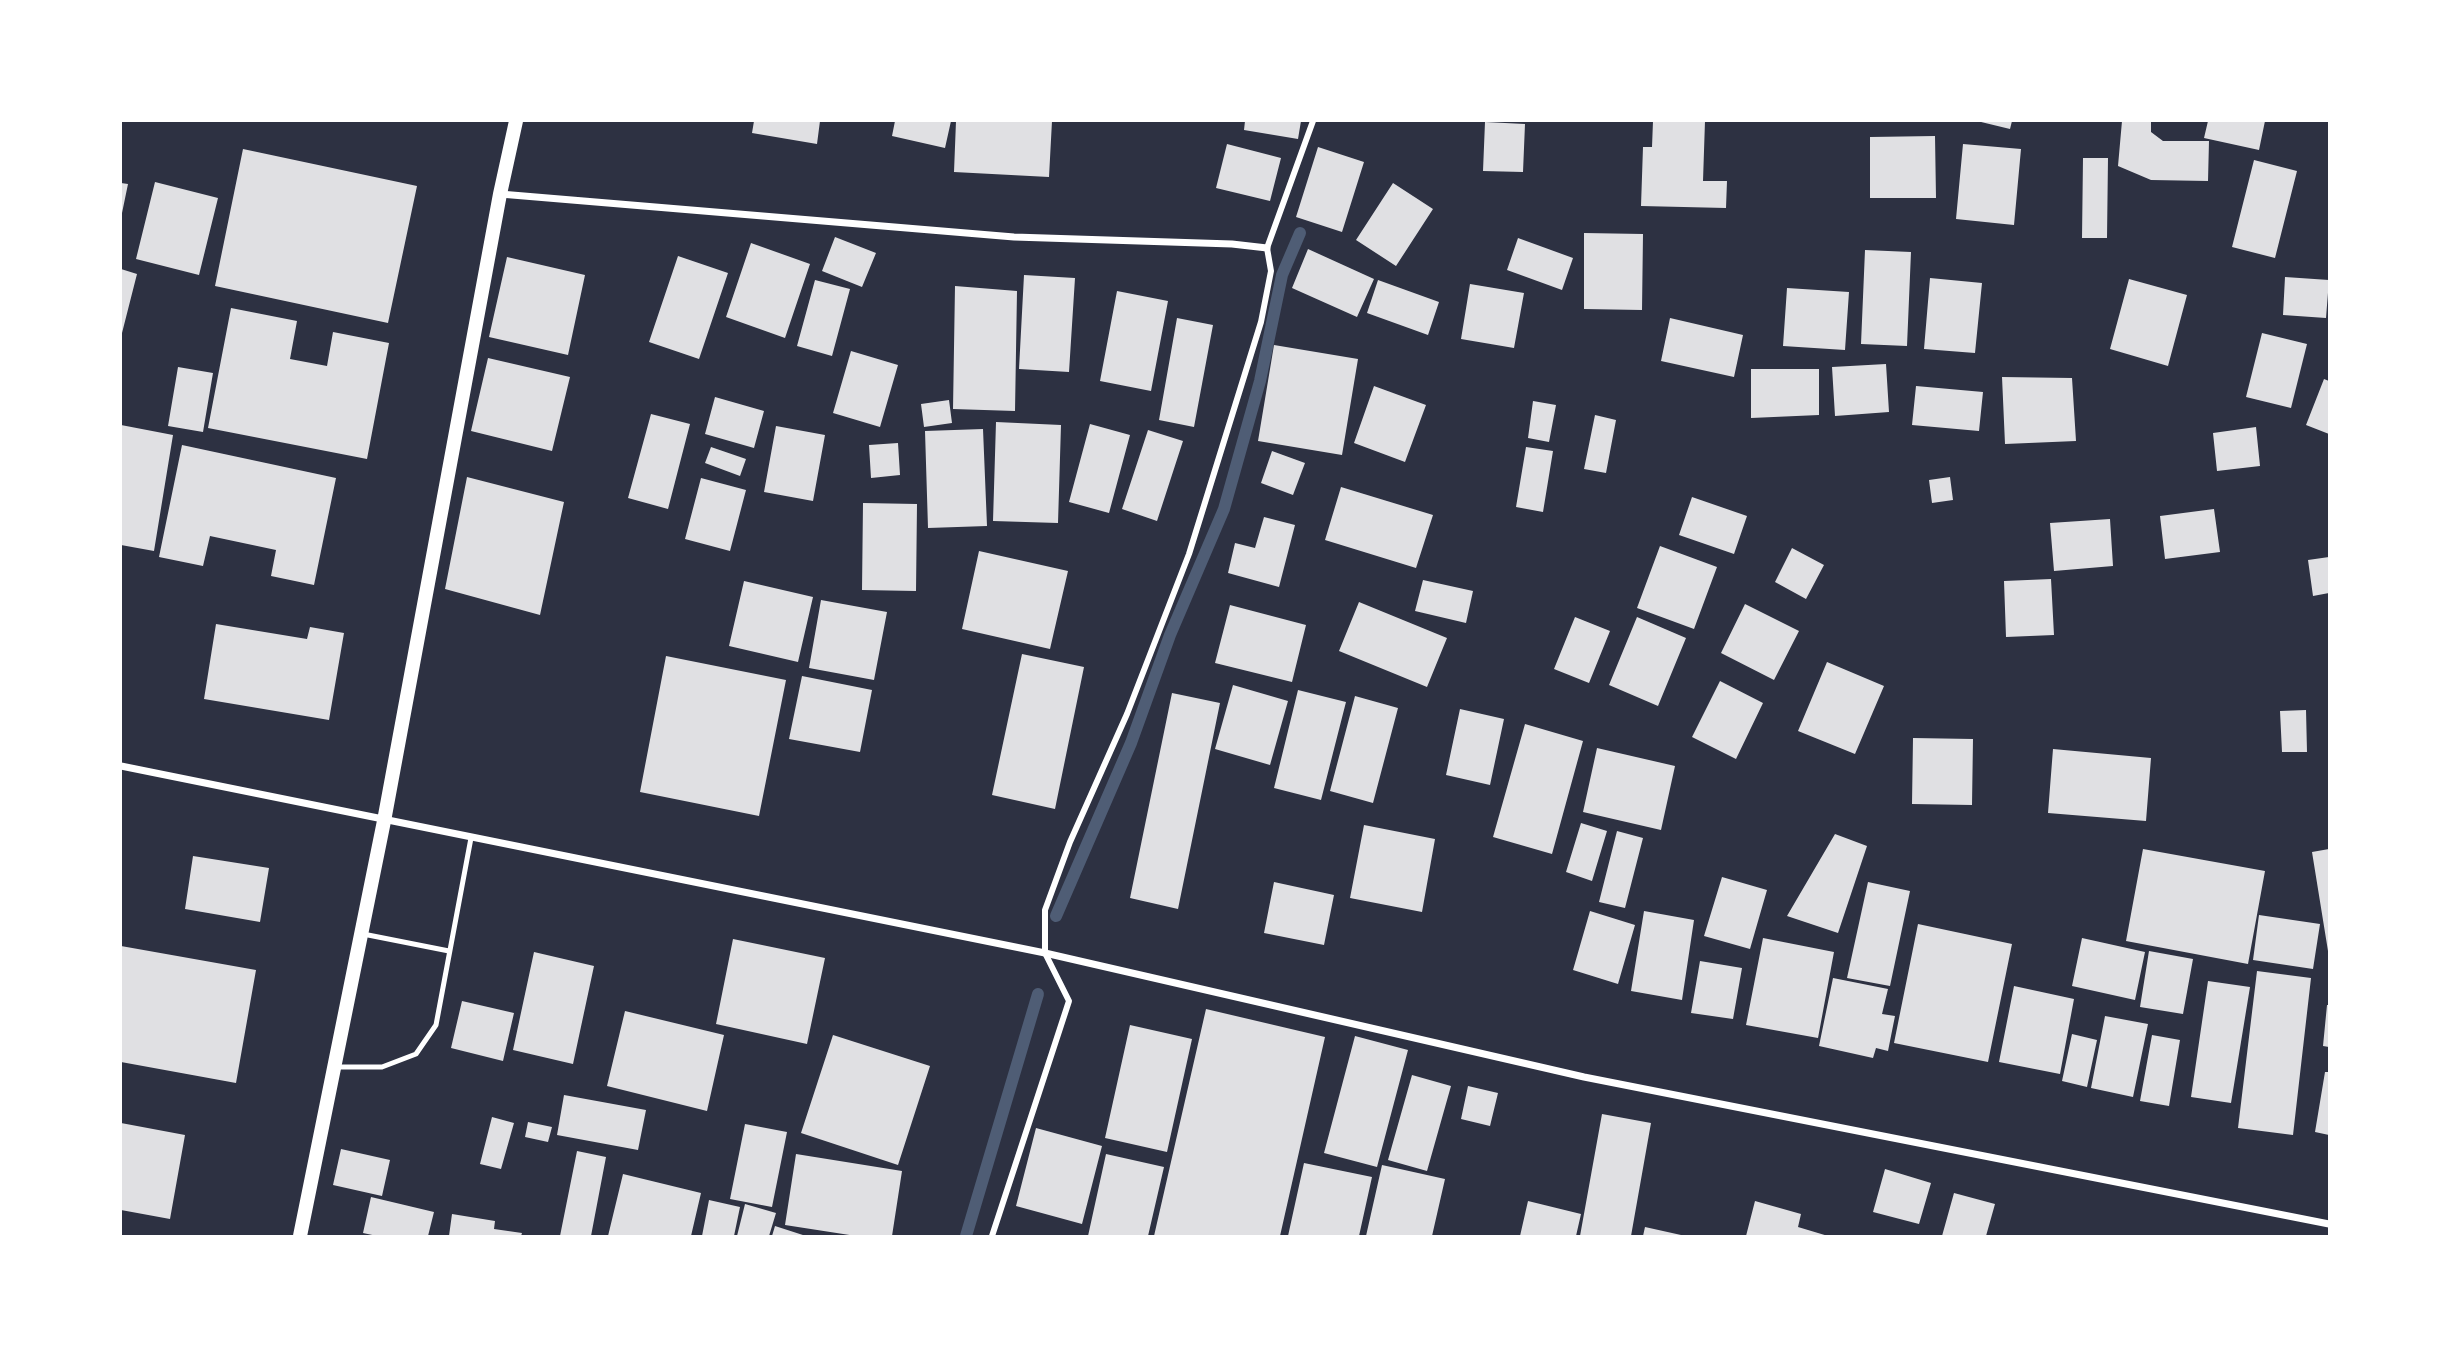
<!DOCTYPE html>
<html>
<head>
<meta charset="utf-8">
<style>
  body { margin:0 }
  #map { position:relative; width:2450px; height:1357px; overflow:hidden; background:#2d3142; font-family:"IBM Plex Serif",serif }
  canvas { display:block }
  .frame { position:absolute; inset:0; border:122px solid #fff; pointer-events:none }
</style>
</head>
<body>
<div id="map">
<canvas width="2450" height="1357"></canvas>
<div class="frame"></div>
</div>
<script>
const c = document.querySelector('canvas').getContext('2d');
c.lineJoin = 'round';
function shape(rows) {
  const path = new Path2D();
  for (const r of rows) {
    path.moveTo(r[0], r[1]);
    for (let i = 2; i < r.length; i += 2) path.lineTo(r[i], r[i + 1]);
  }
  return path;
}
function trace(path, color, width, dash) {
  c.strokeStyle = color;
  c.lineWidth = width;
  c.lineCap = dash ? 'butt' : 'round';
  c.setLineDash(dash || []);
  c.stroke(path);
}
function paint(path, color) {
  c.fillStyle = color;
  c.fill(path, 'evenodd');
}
trace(shape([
  [1056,916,1131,743,1170,635,1224,509,1260,381,1282,275,1300,233],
  [966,1236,1038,994]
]), '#4f5d75', 12);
paint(shape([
  [754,121,820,121,817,144,752,133],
  [895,121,951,121,945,148,892,136],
  [956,121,1052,121,1049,177,954,172],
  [1245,121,1301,121,1298,139,1244,130],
  [1653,121,1705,121,1703,181,1727,181,1726,208,1641,206,1643,147,1652,147],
  [1977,121,2012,121,2010,129],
  [2122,121,2151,121,2151,132,2163,141,2209,141,2208,181,2151,180,2118,166],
  [2208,121,2265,121,2259,150,2204,138],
  [1485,122,1525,124,1523,172,1483,171],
  [1935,136,1936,198,1870,198,1870,137],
  [1227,144,1281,158,1270,201,1216,188],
  [1963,144,2021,149,2014,225,1956,219],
  [1318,147,1364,162,1342,232,1296,217],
  [243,149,417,186,388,323,215,286],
  [2083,158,2108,158,2107,238,2082,238],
  [2254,160,2297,171,2275,258,2232,247],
  [155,182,218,198,199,275,136,259],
  [121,183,128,184,122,213,121,213],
  [1393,183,1433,209,1396,266,1356,240],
  [1584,233,1643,234,1642,310,1584,309],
  [835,237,876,253,862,287,822,271],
  [1518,238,1573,258,1562,290,1507,270],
  [751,243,810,264,785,338,726,317],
  [1308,249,1374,279,1357,317,1292,288],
  [1865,250,1911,252,1907,346,1861,344],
  [678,256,728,273,699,359,649,342],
  [507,257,585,275,568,355,489,337],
  [121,269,137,274,122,333,121,333],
  [1024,275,1075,278,1069,372,1019,369],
  [2285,277,2329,280,2326,318,2283,315],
  [1930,278,1982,283,1975,353,1924,349],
  [2129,279,2187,295,2168,366,2110,349],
  [815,280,850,289,832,356,797,346],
  [1378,280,1439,302,1428,335,1367,313],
  [1470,284,1524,293,1514,348,1461,339],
  [955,286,1017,291,1015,411,953,409],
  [1787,288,1849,292,1845,350,1783,346],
  [1117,291,1168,301,1151,391,1100,381],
  [231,308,297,321,290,359,327,366,333,332,389,343,367,459,208,428],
  [1177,318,1213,325,1194,427,1159,420],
  [1670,318,1743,335,1734,377,1661,361],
  [2262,333,2307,344,2291,408,2246,397],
  [1274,345,1358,359,1342,455,1258,441],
  [851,351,898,365,880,427,833,413],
  [488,358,570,377,552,451,471,431],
  [1886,364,1889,412,1835,416,1832,367],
  [178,367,213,373,203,432,168,426],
  [1751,369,1819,369,1819,415,1751,418],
  [2002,377,2072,378,2076,441,2005,444],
  [2324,379,2329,381,2329,434,2306,425],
  [1374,386,1426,405,1405,462,1354,443],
  [1916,386,1983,392,1979,431,1912,425],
  [715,397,764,411,754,448,705,434],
  [949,400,952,423,924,427,921,404],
  [1533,401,1556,405,1549,442,1528,438],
  [651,414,690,424,668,509,628,498],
  [1595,415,1616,420,1606,473,1584,469],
  [996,422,1061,425,1058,523,993,521],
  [1090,424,1130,435,1109,513,1069,502],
  [121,425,173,435,154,551,121,545],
  [776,426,825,435,813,501,764,492],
  [2256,427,2260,466,2217,471,2213,433],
  [983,429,987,526,928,528,925,431],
  [1148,430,1183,441,1157,521,1122,509],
  [898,443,900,475,871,478,869,445],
  [182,445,336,478,314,585,271,576,276,550,210,536,203,566,159,557],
  [711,447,746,459,740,476,705,463],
  [1526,447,1553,451,1543,512,1516,507],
  [1272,451,1305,463,1293,495,1261,483],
  [467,477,564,502,540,615,445,589],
  [1950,477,1953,500,1932,503,1929,480],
  [701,478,746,490,730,551,685,539],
  [1341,487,1433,515,1416,568,1325,540],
  [1692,497,1747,516,1734,554,1679,535],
  [863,503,917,504,916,591,862,590],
  [2214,509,2220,552,2165,559,2160,516],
  [1264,517,1295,525,1279,587,1228,573,1235,543,1255,548],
  [2110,519,2113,566,2054,571,2050,523],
  [1660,546,1717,567,1694,629,1637,608],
  [1792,548,1824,565,1806,599,1775,582],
  [979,551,1068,571,1050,649,962,629],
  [2329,557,2329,593,2313,596,2308,560],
  [2051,579,2054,635,2006,637,2004,581],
  [1423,580,1473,591,1466,623,1415,611],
  [744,581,813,597,798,662,729,646],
  [821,600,887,612,874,680,809,668],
  [1359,602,1447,638,1427,687,1339,651],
  [1745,604,1799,631,1774,680,1721,653],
  [1230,605,1306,625,1292,682,1215,663],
  [1575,617,1610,631,1589,683,1554,669],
  [1637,617,1686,638,1658,706,1609,685],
  [216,624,307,639,310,627,344,633,329,720,204,699],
  [1022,654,1084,667,1055,809,992,795],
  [666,656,786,680,759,816,640,792],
  [1827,662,1884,686,1855,754,1798,731],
  [802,676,872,690,860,752,789,739],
  [1720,681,1763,703,1736,759,1692,737],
  [1233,685,1288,701,1270,765,1215,749],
  [1298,690,1346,702,1321,800,1274,788],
  [1172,693,1220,703,1178,909,1130,898],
  [1355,696,1398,708,1373,803,1330,791],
  [1460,709,1504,719,1490,785,1446,775],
  [2306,710,2307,752,2282,752,2280,711],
  [1525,724,1583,741,1552,854,1493,837],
  [1913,738,1973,739,1972,805,1912,804],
  [1597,748,1675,766,1661,830,1583,812],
  [2053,749,2151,758,2146,821,2048,813],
  [1581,823,1607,831,1592,881,1566,872],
  [1364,825,1435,839,1422,912,1350,898],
  [1617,831,1643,838,1625,908,1599,902],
  [1835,834,1867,846,1838,933,1787,916],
  [2143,849,2265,871,2248,964,2126,941],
  [2329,849,2329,950,2328,951,2312,852],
  [193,856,269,868,260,922,185,909],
  [1722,877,1767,890,1750,949,1704,936],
  [1274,882,1334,895,1324,945,1264,933],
  [1868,882,1910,891,1890,986,1847,978],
  [1590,911,1635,925,1618,984,1573,970],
  [1644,911,1694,920,1682,1000,1631,991],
  [2259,915,2320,924,2313,969,2253,960],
  [1918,924,2012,944,1988,1062,1894,1043],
  [1763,938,1834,952,1818,1038,1746,1025],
  [2082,938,2145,952,2135,1000,2072,986],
  [733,939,825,958,807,1044,716,1024],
  [121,946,256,970,236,1083,121,1062],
  [2149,951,2193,959,2183,1014,2140,1007],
  [534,952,594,966,573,1064,513,1050],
  [1700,961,1742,968,1733,1019,1691,1013],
  [2257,971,2311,978,2293,1135,2238,1128],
  [1833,978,1888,989,1882,1014,1895,1016,1888,1051,1876,1048,1873,1058,1819,1046],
  [2208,981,2250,987,2231,1103,2191,1097],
  [2014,986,2074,999,2060,1074,1999,1062],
  [462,1001,514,1013,503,1061,451,1048],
  [2327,1005,2329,1005,2329,1047,2323,1046],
  [1206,1009,1325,1037,1280,1236,1154,1236],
  [625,1011,724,1035,707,1111,607,1086],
  [2105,1016,2148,1024,2133,1097,2091,1088],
  [1130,1025,1192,1039,1167,1152,1105,1138],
  [2072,1034,2097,1040,2087,1087,2062,1081],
  [833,1035,930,1066,898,1165,801,1133],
  [2152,1035,2180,1040,2169,1106,2140,1101],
  [1355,1036,1408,1050,1377,1167,1324,1153],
  [2325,1072,2329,1072,2329,1135,2315,1132],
  [1412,1075,1451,1086,1427,1171,1388,1160],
  [1468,1086,1498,1093,1490,1126,1461,1119],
  [564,1095,646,1110,638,1150,557,1135],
  [1602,1114,1651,1123,1631,1236,1580,1236],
  [492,1117,514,1123,501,1169,480,1164],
  [528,1122,552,1127,548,1142,525,1137],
  [121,1123,185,1135,170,1219,121,1210],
  [745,1124,787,1132,772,1207,730,1199],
  [1036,1128,1102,1146,1082,1224,1016,1206],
  [341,1149,390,1160,382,1196,333,1185],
  [577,1151,606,1157,591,1236,560,1236],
  [796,1154,902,1171,892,1236,856,1236,785,1225],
  [1106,1154,1164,1167,1148,1236,1088,1236],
  [1304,1163,1372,1177,1359,1236,1288,1236],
  [1382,1165,1445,1179,1432,1236,1366,1236],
  [1885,1169,1931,1183,1919,1224,1873,1212],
  [623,1174,701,1193,691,1236,608,1236],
  [1954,1193,1995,1204,1986,1236,1942,1236],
  [371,1197,434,1212,428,1236,377,1236,363,1233],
  [709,1200,740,1207,734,1236,702,1236],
  [1528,1201,1581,1214,1576,1236,1520,1236],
  [1755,1201,1801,1214,1798,1227,1828,1236,1746,1236],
  [745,1204,776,1213,769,1236,737,1236],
  [452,1214,495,1221,494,1229,522,1233,521,1236,449,1236],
  [775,1226,806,1236,772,1236],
  [1645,1227,1681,1235,1681,1236,1643,1236]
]), '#e0e0e3');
trace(shape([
  [363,934,449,951],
  [337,1067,382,1067,416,1054,436,1025,471,838]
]), '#fff', 5);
trace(shape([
  [992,1236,1069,1001,1045,953,1045,910,1070,842,1127,714,1189,554,1261,322,1271,271,1267,248,1313,121]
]), '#fff', 6);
trace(shape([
  [500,194,1014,237,1232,244,1267,248],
  [121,766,1045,953,1584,1077,2329,1224]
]), '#fff', 7);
trace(shape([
  [300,1236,384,821,500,194,516,121]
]), '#fff', 14);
</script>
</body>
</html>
